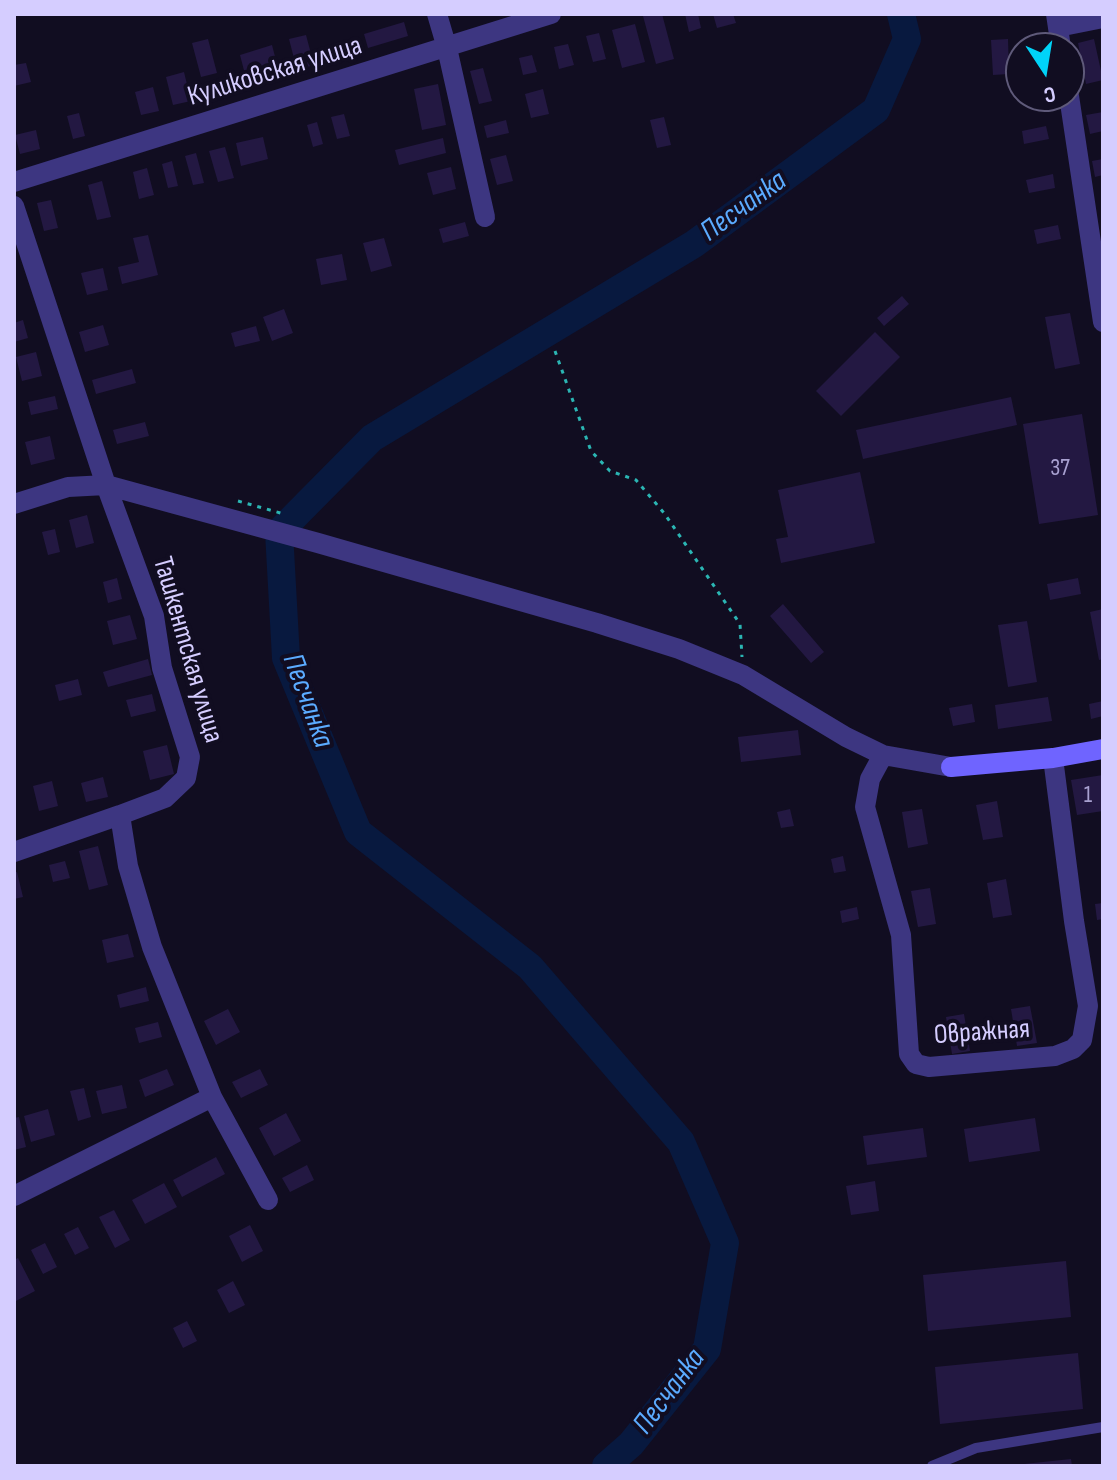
<!DOCTYPE html>
<html>
<head>
<meta charset="utf-8">
<style>
  body { margin:0 }
  #map { position:relative; width:1117px; height:1480px; overflow:hidden; background:#110d21; font-family:"Sofia Sans Condensed",sans-serif }
  canvas { display:block }
  .frame { position:absolute; inset:0; border:16px solid #d5cdff; pointer-events:none }
  .north { position:absolute; left:1005px; top:32px; width:80px; height:80px; box-sizing:border-box; background:#110d21; border:2px solid #5f5a7a; border-radius:50%; rotate:168deg; font-size:22px; font-weight:700; line-height:32px; text-align:center; color:#d5cdff }
  .north::after { content:''; display:block; margin:auto; width:28px; height:36px; background:#00d3f8; clip-path:polygon(50% 0,100% 100%,50% 72%,0 100%) }
</style>
</head>
<body>
<div id="map">
<canvas width="1117" height="1480"></canvas>
<div class="frame"></div>
<div class="north">С</div>
</div>
<script>
const c = document.querySelector('canvas').getContext('2d');
c.lineJoin = 'round';
function shape(rows) {
  const path = new Path2D();
  for (const r of rows) {
    path.moveTo(r[0], r[1]);
    for (let i = 2; i < r.length; i += 2) path.lineTo(r[i], r[i + 1]);
  }
  return path;
}
function trace(path, color, width, dash) {
  c.strokeStyle = color;
  c.lineWidth = width;
  c.lineCap = dash ? 'butt' : 'round';
  c.setLineDash(dash || []);
  c.stroke(path);
}
function paint(path, color) {
  c.fillStyle = color;
  c.fill(path, 'evenodd');
}
function drawText(font, color, halo, rows, align = 'center') {
  c.font = font + ' "Sofia Sans Condensed",sans-serif';
  c.lineWidth = 8;
  c.setLineDash([]);
  c.textBaseline = 'middle';
  c.strokeStyle = halo;
  c.fillStyle = color;
  for (const [text, x, y, turn = 0] of rows) {
    c.save();
    c.translate(x, y);
    c.rotate((+turn || 0) * Math.PI / 180);
    c.textAlign = isNaN(turn) ? turn : align;
    if (halo) c.strokeText(text, 0, 0);
    c.fillText(text, 0, 0);
    c.restore();
  }
}
trace(shape([
  [606,1466,631,1444,707,1349,725,1243,681,1142,530,967,358,832,286,658,279,532,372,438,694,244,876,110,907,39,901,14]
]), '#08193f', 28);
paint(shape([
  [651,14,662,14,674,59,656,64,643,16],
  [685,14,698,14,701,28,689,32],
  [713,14,733,14,736,23,717,28],
  [404,22,408,36,368,48,364,34],
  [635,24,645,62,622,68,612,30],
  [599,33,606,59,593,62,586,36],
  [306,35,314,65,297,70,289,39],
  [208,39,217,73,201,77,192,43],
  [1008,39,1009,74,993,75,991,40],
  [1094,39,1103,80,1086,84,1078,43],
  [568,44,574,65,559,69,554,47],
  [272,45,279,72,247,82,240,55],
  [532,55,537,72,523,75,519,58],
  [26,63,31,82,14,86,14,65],
  [483,68,492,101,479,104,470,71],
  [184,72,191,101,173,105,166,77],
  [438,84,446,125,422,130,414,89],
  [153,87,159,111,141,115,135,92],
  [543,89,549,114,531,118,525,94],
  [1103,112,1103,131,1090,134,1086,115],
  [79,113,85,136,73,139,67,116],
  [344,114,350,136,337,139,331,117],
  [664,117,671,145,657,148,650,120],
  [506,120,509,133,487,138,484,126],
  [317,122,323,144,313,147,307,125],
  [1046,126,1049,139,1024,144,1022,131],
  [36,130,40,149,20,154,15,135],
  [263,137,268,159,241,166,236,143],
  [443,138,446,153,399,165,395,150],
  [225,147,234,178,218,182,209,151],
  [196,153,204,183,193,185,185,156],
  [506,155,513,181,497,185,490,159],
  [1103,159,1103,175,1095,177,1092,161],
  [172,161,178,186,168,188,162,164],
  [451,167,456,189,433,195,427,173],
  [147,168,154,195,139,199,133,172],
  [1053,174,1055,188,1029,193,1026,180],
  [102,181,111,217,97,220,88,185],
  [51,200,58,228,44,231,37,203],
  [465,222,469,236,443,243,439,229],
  [1058,225,1061,239,1037,244,1034,230],
  [148,235,158,275,122,284,118,267,139,262,133,238],
  [384,238,392,266,371,272,363,243],
  [342,254,347,280,321,285,316,259],
  [103,268,108,290,87,295,81,273],
  [902,296,909,304,884,326,877,318],
  [284,309,293,333,272,341,263,317],
  [1070,313,1080,364,1055,369,1045,317],
  [23,320,28,338,14,342,14,323],
  [103,325,109,345,85,352,79,332],
  [256,326,260,341,235,347,231,333],
  [875,332,900,357,841,416,816,391],
  [36,352,42,376,22,381,16,357],
  [132,369,136,383,96,394,92,380],
  [55,396,58,409,31,415,28,402],
  [1011,397,1017,425,863,459,856,430],
  [1082,414,1098,515,1039,524,1023,424],
  [145,422,149,436,117,444,113,430],
  [50,436,55,459,31,465,25,442],
  [860,472,875,543,781,563,776,539,788,537,778,490],
  [87,515,94,543,76,548,69,520],
  [55,529,60,552,48,555,42,532],
  [117,578,122,599,108,603,103,582],
  [1078,578,1081,594,1050,600,1047,584],
  [783,604,824,652,811,663,770,616],
  [1103,609,1103,659,1099,660,1090,612],
  [130,615,137,639,113,645,107,621],
  [1027,621,1037,682,1008,687,998,625],
  [148,659,152,675,108,687,103,672],
  [78,679,82,695,59,701,55,685],
  [152,694,156,711,131,717,126,700],
  [1048,697,1052,721,998,729,995,705],
  [1103,701,1103,716,1091,719,1089,704],
  [972,704,975,722,953,726,949,708],
  [798,730,801,755,741,762,738,737],
  [167,745,174,774,150,780,143,751],
  [1103,775,1103,811,1077,815,1071,780],
  [103,777,108,797,86,802,81,783],
  [52,781,58,806,39,811,33,786],
  [997,801,1003,837,983,840,976,805],
  [790,809,794,826,781,828,777,812],
  [922,809,928,844,908,848,902,812],
  [98,846,108,885,89,890,79,851],
  [843,856,846,871,834,873,831,859],
  [65,861,70,878,53,882,49,865],
  [17,872,23,897,14,899,14,873],
  [1006,879,1012,915,993,918,987,883],
  [930,888,936,924,918,927,911,891],
  [1103,903,1103,919,1097,920,1095,904],
  [857,907,859,919,842,923,840,911],
  [128,934,134,957,107,963,102,940],
  [146,987,149,1001,120,1008,117,995],
  [1030,1006,1037,1043,1017,1046,1011,1009],
  [228,1009,240,1032,216,1045,204,1021],
  [964,1014,970,1051,952,1054,946,1017],
  [158,1022,162,1037,139,1043,135,1028],
  [167,1069,174,1085,145,1097,139,1080],
  [260,1069,268,1085,241,1098,232,1082],
  [122,1085,127,1108,102,1114,96,1091],
  [84,1088,91,1117,78,1121,70,1091],
  [48,1109,55,1135,31,1142,24,1116],
  [286,1113,301,1141,274,1156,259,1128],
  [19,1117,26,1147,14,1150,14,1118],
  [1035,1118,1040,1151,969,1162,964,1129],
  [923,1128,927,1157,867,1165,863,1136],
  [216,1157,225,1174,182,1197,173,1180],
  [307,1165,314,1180,290,1192,282,1178],
  [875,1181,879,1211,851,1215,846,1186],
  [164,1183,177,1207,145,1224,132,1200],
  [114,1210,130,1240,115,1248,99,1217],
  [250,1225,263,1251,242,1262,229,1236],
  [78,1227,89,1248,75,1255,64,1234],
  [45,1243,57,1267,43,1274,31,1250],
  [18,1258,35,1291,14,1302,14,1260],
  [1066,1261,1071,1317,928,1331,923,1275],
  [233,1281,245,1305,229,1313,217,1290],
  [187,1321,197,1341,183,1348,173,1328],
  [1078,1353,1083,1409,940,1424,935,1367],
  [1071,1459,1072,1466,1024,1466,1024,1464]
]), '#231842');
trace(shape([
  [555,351,591,451,610,471,636,480,664,513,740,624,742,657],
  [238,501,284,514]
]), '#2bb5b3', 3, [4, 6]);
trace(shape([
  [932,1466,976,1448,1103,1427]
]), '#3d3681', 10);
trace(shape([
  [437,14,447,48,485,217],
  [1056,14,1061,48],
  [1058,27,1103,18],
  [1069,96,1103,322],
  [14,182,551,14],
  [14,206,106,485,154,616,162,668,190,757,186,778,165,798,120,815,128,866,152,947,212,1097,268,1200],
  [14,504,68,487,106,485,318,543,597,623,679,649,743,675,846,737,883,755,951,767],
  [883,755,870,779,865,807,901,935,909,1054,916,1064,929,1067,1055,1056,1073,1049,1082,1040,1088,1006,1074,921,1053,758],
  [14,852,120,815],
  [14,1196,212,1097]
]), '#3d3681', 20);
trace(shape([
  [951,767,1053,758,1103,749]
]), '#6f64ff', 20);
drawText('24px', '#a8a0d0', null, [
  ["37",1060,469],
  ["1",1088,796]
]);
drawText('28px', '#d5cdff', '#110d21', [
  ["Куликовская улица",275,72,-17],
  ["Ташкентская улица",187,650,74],
  ["Овражная",982,1033,-4]
]);
drawText('italic 30px', '#5babff', '#110d21', [
  ["Песчанка",744,207,-36],
  ["Песчанка",307,701,70],
  ["Песчанка",670,1392,-53]
]);
</script>
</body>
</html>
